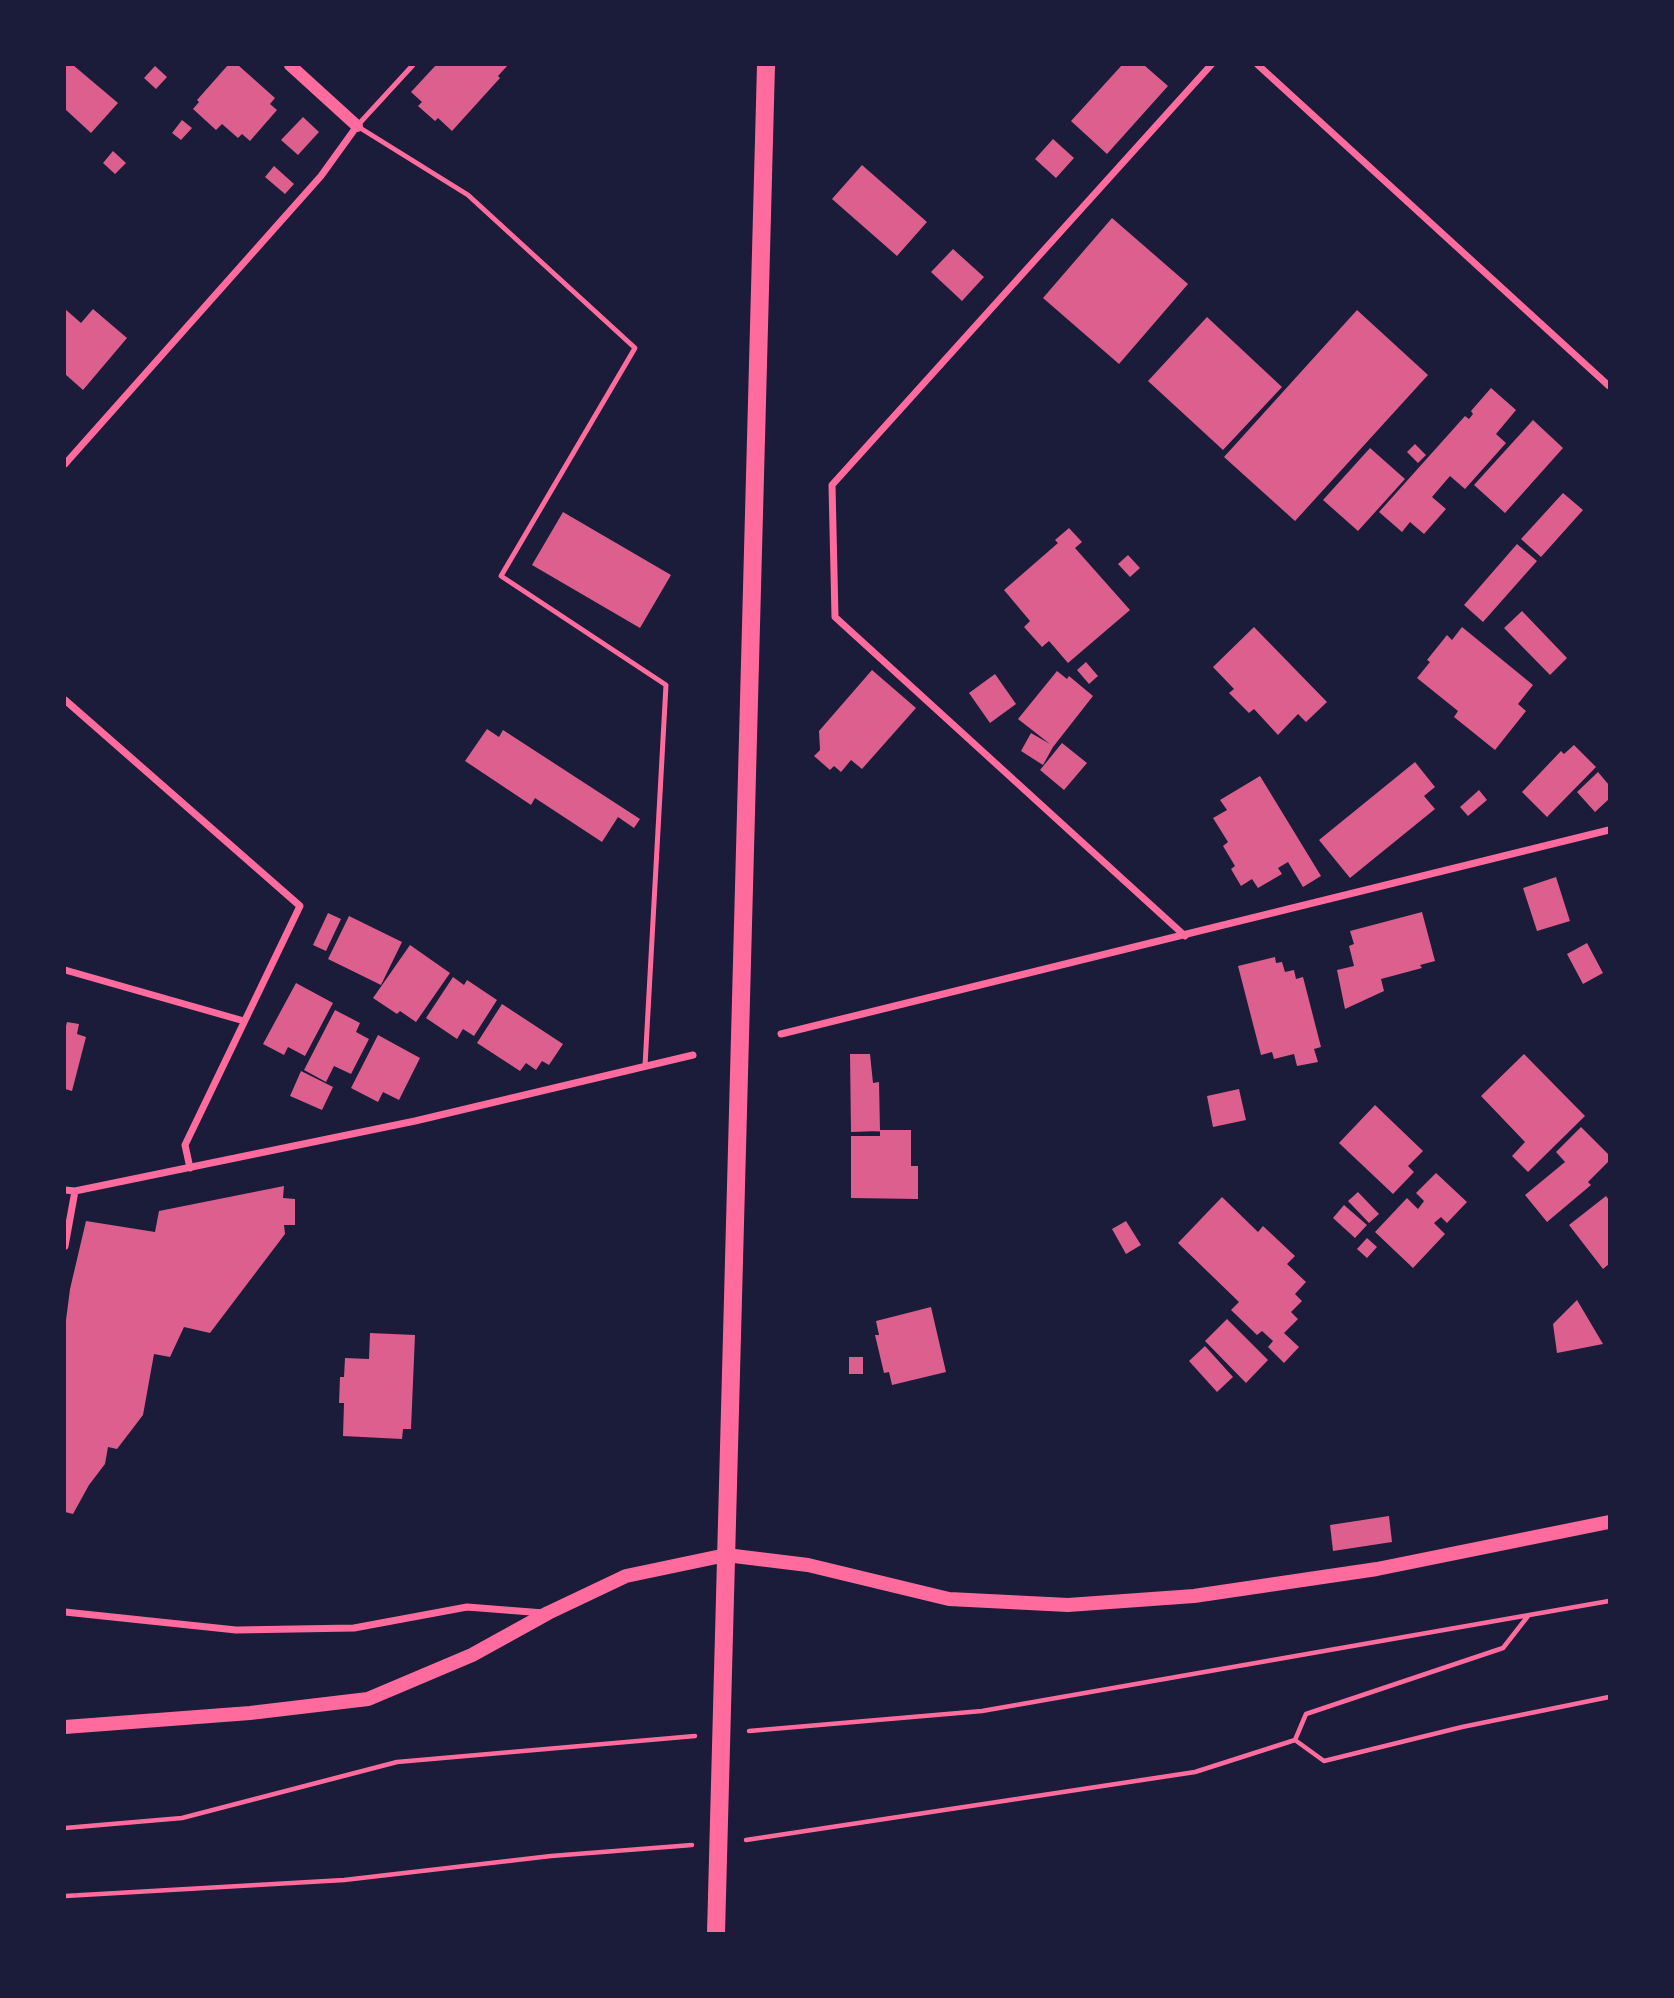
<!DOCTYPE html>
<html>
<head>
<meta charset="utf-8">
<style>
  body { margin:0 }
  #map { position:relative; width:1674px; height:1998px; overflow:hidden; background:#1b1b3a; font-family:"Archivo Narrow",sans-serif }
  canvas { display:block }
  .frame { position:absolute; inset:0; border:66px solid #1b1b3a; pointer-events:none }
</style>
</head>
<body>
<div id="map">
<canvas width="1674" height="1998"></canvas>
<div class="frame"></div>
</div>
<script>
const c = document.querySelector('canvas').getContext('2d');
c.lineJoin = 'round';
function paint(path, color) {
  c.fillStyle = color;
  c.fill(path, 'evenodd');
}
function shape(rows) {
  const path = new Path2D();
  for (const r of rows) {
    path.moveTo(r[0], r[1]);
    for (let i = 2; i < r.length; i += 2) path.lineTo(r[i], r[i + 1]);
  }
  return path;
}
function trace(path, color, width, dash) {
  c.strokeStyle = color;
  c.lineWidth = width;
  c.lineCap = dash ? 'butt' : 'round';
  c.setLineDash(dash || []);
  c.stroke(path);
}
paint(shape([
  [65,65,73,65,118,103,91,133,65,109],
  [228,65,238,65,275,98,270,104,277,110,250,141,242,134,238,138,222,124,216,130,193,109,199,102,197,100],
  [436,65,508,65,498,76,500,78,452,131,438,118,435,121,418,106,422,102,411,92],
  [1122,65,1144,65,1168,86,1107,154,1071,121],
  [155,66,167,77,156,89,144,78],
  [303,117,319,132,298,155,281,140],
  [182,120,192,128,181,140,172,133],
  [1053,139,1074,158,1056,178,1035,159],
  [113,151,126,163,115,174,103,163],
  [862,165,927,222,897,256,832,199],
  [274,166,294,184,285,194,265,177],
  [1112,218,1188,284,1119,364,1043,298],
  [953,249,984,277,962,301,931,272],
  [65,309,81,323,93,309,127,338,83,390,65,374],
  [1357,310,1428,375,1295,521,1224,457],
  [1207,317,1282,387,1223,450,1148,381],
  [1491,388,1516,410,1496,434,1506,443,1465,489,1450,476,1432,497,1446,509,1424,534,1410,522,1402,532,1379,512,1465,416,1469,419,1473,414,1471,411],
  [1533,420,1563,448,1505,513,1474,485],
  [1415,444,1426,455,1418,463,1407,452],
  [1370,448,1405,479,1358,531,1323,500],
  [1563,493,1583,510,1541,557,1521,539],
  [563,512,671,575,640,628,532,565],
  [1069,528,1082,542,1075,548,1130,610,1068,663,1049,641,1042,647,1024,627,1030,621,1004,590,1058,543,1055,540],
  [1517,544,1537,561,1483,622,1464,605],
  [1128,555,1140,568,1130,577,1118,564],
  [1522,611,1567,658,1550,675,1504,628],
  [1254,627,1327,702,1306,722,1298,714,1278,735,1254,709,1249,713,1229,693,1234,689,1213,667],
  [1462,627,1533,685,1518,704,1526,711,1495,750,1454,717,1458,711,1417,678,1430,662,1427,660,1447,635,1452,640],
  [1086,662,1098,676,1089,684,1077,670],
  [872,670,916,708,862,769,851,760,841,772,834,766,830,770,814,756,820,750,819,731],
  [1057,671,1067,679,1069,676,1093,696,1053,747,1043,765,1021,751,1031,733,1050,744,1018,719],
  [995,674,1016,704,990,723,969,693],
  [487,729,499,737,503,730,640,819,634,828,618,817,602,842,535,798,531,805,465,761],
  [1062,743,1087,763,1064,790,1040,770],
  [1574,745,1596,767,1547,817,1522,792,1561,751,1564,754],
  [1415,762,1435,787,1424,796,1435,809,1350,878,1319,840],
  [1598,772,1609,785,1609,799,1595,812,1577,792],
  [1260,776,1321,876,1303,887,1288,862,1278,868,1282,874,1258,888,1252,879,1241,886,1231,869,1235,866,1223,846,1228,842,1213,818,1227,810,1220,800],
  [1479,790,1487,800,1468,816,1460,807],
  [1556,877,1570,921,1537,931,1523,888],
  [1422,912,1435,961,1420,965,1422,968,1381,979,1384,991,1345,1009,1337,970,1354,966,1349,946,1354,944,1350,931],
  [328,913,341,919,326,951,313,945],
  [349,916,402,942,381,985,328,959],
  [1587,943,1603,973,1583,984,1567,954],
  [410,945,450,973,416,1022,400,1011,397,1014,373,998],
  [1275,957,1276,963,1282,962,1285,972,1294,970,1296,979,1303,977,1321,1047,1314,1049,1318,1062,1297,1066,1294,1054,1274,1059,1272,1052,1261,1055,1238,966],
  [453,977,464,985,467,980,497,1000,474,1036,463,1029,457,1039,426,1018],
  [296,983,333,1003,305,1056,288,1047,284,1055,263,1044],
  [502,1004,563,1044,549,1065,542,1061,536,1070,526,1063,520,1071,477,1043],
  [335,1010,360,1023,356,1032,369,1039,351,1074,334,1066,326,1082,304,1070],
  [67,1022,79,1024,77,1034,86,1037,72,1091,65,1089,65,1030],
  [378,1035,420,1058,399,1100,383,1092,378,1102,351,1088],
  [850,1054,870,1054,873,1083,879,1082,880,1131,851,1132],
  [1524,1054,1585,1116,1528,1172,1512,1156,1525,1142,1481,1096],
  [301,1071,333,1087,322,1110,290,1096],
  [1239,1089,1246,1120,1213,1127,1207,1096],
  [1375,1105,1423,1151,1408,1166,1414,1172,1393,1194,1339,1143],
  [1581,1127,1609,1155,1609,1161,1588,1182,1591,1185,1547,1222,1525,1195,1565,1162,1556,1152],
  [880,1130,911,1130,911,1166,918,1166,918,1199,851,1198,851,1136,880,1136],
  [1436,1173,1467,1202,1447,1223,1441,1217,1434,1223,1445,1234,1413,1268,1375,1232,1407,1198,1418,1209,1424,1201,1416,1193],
  [284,1186,283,1198,295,1199,295,1225,284,1225,285,1234,210,1333,184,1327,170,1357,154,1354,143,1415,117,1449,108,1447,105,1464,89,1485,73,1514,65,1512,65,1328,70,1289,86,1221,155,1232,159,1211],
  [1358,1192,1379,1214,1369,1223,1348,1201],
  [1606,1196,1609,1200,1609,1264,1603,1269,1569,1225],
  [1222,1197,1258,1232,1263,1226,1295,1256,1287,1264,1306,1282,1295,1294,1302,1301,1291,1312,1298,1319,1284,1333,1299,1347,1284,1363,1268,1347,1273,1341,1262,1331,1257,1335,1231,1310,1239,1302,1178,1243],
  [1344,1205,1367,1225,1355,1238,1333,1218],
  [1126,1221,1141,1245,1126,1254,1112,1229],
  [1367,1238,1377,1247,1367,1258,1357,1249],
  [1577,1300,1603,1344,1557,1353,1553,1324],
  [931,1307,946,1372,892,1385,889,1372,884,1373,875,1335,879,1335,876,1321],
  [1227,1319,1268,1360,1246,1383,1205,1341],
  [370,1333,415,1335,411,1429,403,1429,402,1439,343,1436,344,1403,339,1403,340,1377,344,1377,345,1358,369,1359],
  [1205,1346,1233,1377,1217,1392,1189,1361],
  [849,1357,863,1357,863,1374,849,1374],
  [1389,1516,1392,1542,1333,1551,1330,1525]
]), '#dd5f8e');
trace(shape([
  [1528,1616,1503,1648,1306,1714,1295,1740,1324,1761,1462,1727,1609,1697],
  [749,1731,982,1711,1609,1601],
  [65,1828,182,1818,397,1762,695,1736],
  [746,1840,1195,1772,1295,1740],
  [65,1896,344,1880,551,1856,692,1845]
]), '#ff6b9d', 4.5);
trace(shape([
  [413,65,357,126,468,195,635,348,501,576,666,685,645,1066]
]), '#ff6b9d', 5);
trace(shape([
  [1258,65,1609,386],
  [65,464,321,176,357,126],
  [65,700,300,906,185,1145,190,1168],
  [1185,936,835,617,832,485,1211,65],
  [65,970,244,1021],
  [781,1034,1609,830],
  [65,1190,75,1191,415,1121,693,1055],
  [65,1246,75,1191],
  [65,1612,236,1630,354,1628,467,1607,544,1613]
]), '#ff6b9d', 7);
trace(shape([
  [290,65,357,126]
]), '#ff6b9d', 12);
trace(shape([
  [65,1727,250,1713,368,1699,472,1655,548,1613,626,1576,726,1555,808,1565,949,1599,1068,1605,1194,1596,1377,1569,1609,1522]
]), '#ff6b9d', 14);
trace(shape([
  [716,1933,766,65]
]), '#ff6b9d', 18);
</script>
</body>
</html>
